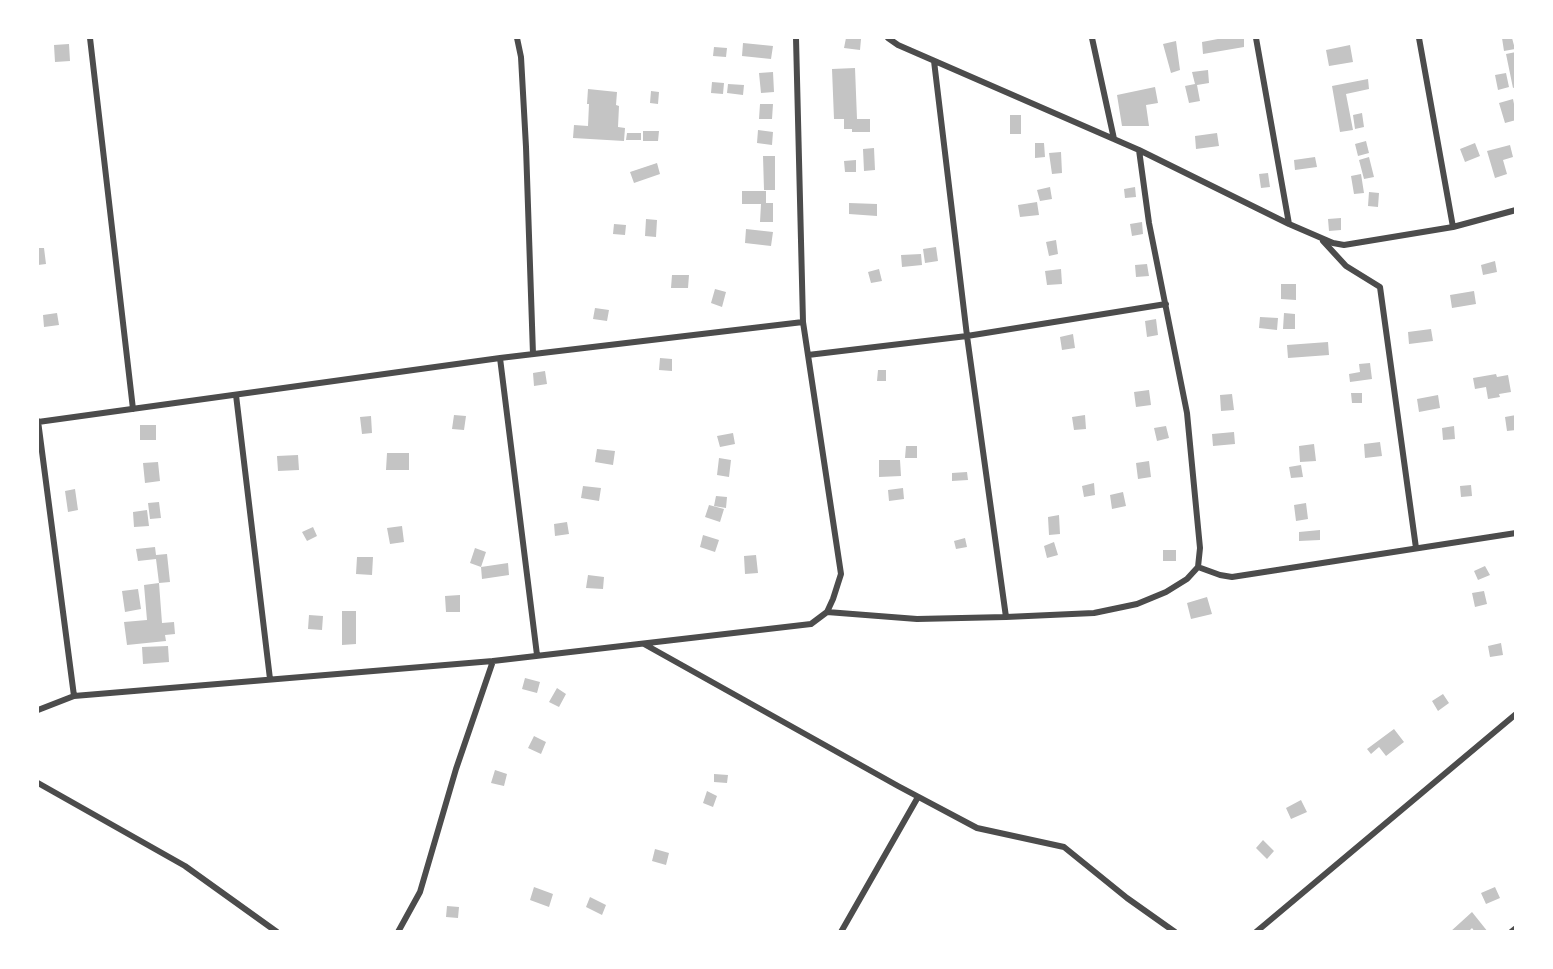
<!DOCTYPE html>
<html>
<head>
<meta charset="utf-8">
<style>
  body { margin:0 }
  #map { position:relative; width:1553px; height:969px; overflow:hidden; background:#fff; font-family:"Playfair Display",serif }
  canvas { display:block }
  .frame { position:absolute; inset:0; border:39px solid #fff; pointer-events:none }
</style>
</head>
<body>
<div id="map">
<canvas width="1553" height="969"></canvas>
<div class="frame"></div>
</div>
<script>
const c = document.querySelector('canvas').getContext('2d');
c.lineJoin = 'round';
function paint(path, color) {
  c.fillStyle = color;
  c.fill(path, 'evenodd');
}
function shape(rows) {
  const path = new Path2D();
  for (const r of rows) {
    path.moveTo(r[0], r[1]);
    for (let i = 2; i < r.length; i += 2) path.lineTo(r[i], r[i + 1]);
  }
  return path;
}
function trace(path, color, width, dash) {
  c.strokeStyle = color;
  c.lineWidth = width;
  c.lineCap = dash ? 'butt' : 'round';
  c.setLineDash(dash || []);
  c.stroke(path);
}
paint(shape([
  [846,38,861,39,860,50,844,48],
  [1223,38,1244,38,1244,47,1203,54,1202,42],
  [1502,38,1512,38,1515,49,1504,51],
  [1176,41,1180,70,1171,73,1163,44],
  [743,43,773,46,771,59,742,56],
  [69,44,70,61,55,62,54,45],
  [1350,45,1353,62,1329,66,1326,50],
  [714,47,727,48,726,57,713,56],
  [1516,52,1516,87,1513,88,1506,54],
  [855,68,857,119,870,119,870,132,852,132,852,129,844,129,844,119,834,119,832,69],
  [1208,70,1209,83,1197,85,1200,101,1189,103,1185,86,1195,84,1192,72],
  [773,72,774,92,761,93,759,73],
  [1506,73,1509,87,1498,90,1495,75],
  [1368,79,1369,89,1346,94,1353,130,1340,132,1332,86],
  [712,82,724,83,723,94,711,93],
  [728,84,744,85,743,95,727,93],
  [1155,87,1158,103,1146,105,1149,126,1122,126,1117,95],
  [588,89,617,92,616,105,619,106,618,127,625,128,624,141,573,138,574,125,588,126,589,104,587,104],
  [651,91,659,92,658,104,650,103],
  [1513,99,1514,104,1516,104,1516,120,1505,123,1499,103],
  [760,104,773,104,772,119,759,119],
  [1362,113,1364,127,1355,129,1353,115],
  [1010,115,1021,115,1021,134,1010,134],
  [758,130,773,132,772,145,757,143],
  [643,131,659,131,658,141,643,141],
  [627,133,641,133,641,140,626,140],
  [1217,133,1219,146,1196,149,1195,136],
  [1366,141,1369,153,1358,156,1355,144],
  [1035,143,1044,143,1045,157,1035,158],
  [1475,143,1480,156,1465,162,1460,149],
  [1510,145,1513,157,1503,160,1507,174,1495,178,1487,151],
  [874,148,875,170,864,171,863,149],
  [1061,152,1062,173,1052,174,1049,153],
  [763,156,775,156,775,190,764,190],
  [1315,157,1317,167,1295,170,1294,160],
  [1369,157,1374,177,1364,179,1359,160],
  [856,160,856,172,845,172,844,161],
  [657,163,660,174,634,183,630,172],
  [1268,173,1270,187,1261,188,1259,174],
  [1361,174,1364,193,1354,194,1351,176],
  [1050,187,1052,199,1040,201,1037,190],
  [1135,187,1136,197,1125,198,1124,189],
  [742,191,766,191,766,203,773,203,773,222,760,222,761,204,742,204],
  [1369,192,1379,193,1378,207,1368,206],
  [1037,202,1039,215,1020,217,1018,205],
  [849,203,877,204,877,216,849,214],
  [1341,218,1341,230,1329,231,1328,219],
  [646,219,657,220,656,237,645,236],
  [1142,222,1143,234,1132,236,1130,224],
  [614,224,626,225,625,235,613,234],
  [746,229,773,232,771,246,745,243],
  [1056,240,1058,254,1049,256,1046,242],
  [936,247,938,261,925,263,923,249],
  [38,248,44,248,46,264,38,265],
  [921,254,922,265,902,267,901,255],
  [1495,261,1497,272,1483,275,1481,265],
  [1147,264,1149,276,1136,277,1135,265],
  [879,269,882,281,871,283,868,272],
  [1061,269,1062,284,1047,285,1045,271],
  [672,275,689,275,688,288,671,288],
  [1281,284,1296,284,1296,300,1281,299],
  [715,289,726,292,722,307,711,303],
  [1474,291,1476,304,1452,308,1450,295],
  [595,308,609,310,607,321,593,319],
  [57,313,59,325,44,327,43,315],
  [1284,313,1295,314,1295,329,1283,329],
  [1260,317,1278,318,1277,330,1259,328],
  [1156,319,1158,335,1147,337,1145,321],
  [1431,329,1433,341,1409,344,1408,332],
  [1073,334,1075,348,1062,350,1060,337],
  [1328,342,1329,355,1288,358,1287,345],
  [660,358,672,359,672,371,659,370],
  [1370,363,1372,379,1350,382,1349,374,1360,372,1359,364],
  [878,370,886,370,886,381,877,381],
  [545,371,547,384,534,386,533,373],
  [1496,374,1497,377,1508,375,1511,392,1499,394,1500,397,1488,399,1486,387,1475,389,1473,378],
  [1149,390,1151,405,1136,407,1134,392],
  [1351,393,1362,393,1362,403,1352,403],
  [1232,394,1234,410,1221,411,1220,395],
  [1438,395,1440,408,1419,412,1417,399],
  [454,415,466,416,464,430,452,429],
  [1085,415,1086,429,1074,430,1072,417],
  [1516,415,1516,430,1507,431,1505,417],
  [371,416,372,433,362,434,360,417],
  [140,425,156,425,156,440,140,440],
  [1166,426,1169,438,1157,441,1154,428],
  [1454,426,1455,439,1443,440,1442,428],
  [1234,432,1235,444,1213,446,1212,434],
  [733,433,735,444,720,447,717,436],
  [1380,442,1382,456,1365,458,1364,444],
  [1314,444,1316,461,1300,462,1299,446],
  [906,446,917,446,917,458,905,458],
  [597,449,615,451,613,465,595,462],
  [387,453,409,453,409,470,386,470],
  [298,455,299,470,278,471,277,456],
  [719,458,731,460,729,477,717,475],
  [879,460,900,460,901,476,879,477],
  [1149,461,1151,477,1138,479,1136,463],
  [158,462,160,481,145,483,143,463],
  [1301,465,1303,477,1291,478,1289,467],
  [967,472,968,480,952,481,952,473],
  [1094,483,1095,495,1084,497,1082,486],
  [1471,485,1472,496,1461,497,1460,486],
  [583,486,601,488,599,501,581,498],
  [903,488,904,499,889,501,888,490],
  [75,489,78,510,68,512,65,491],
  [1123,492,1126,506,1112,509,1110,495],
  [716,496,727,497,726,508,714,506],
  [159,502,161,518,150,519,148,503],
  [1306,503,1308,519,1296,521,1294,505],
  [709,505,724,509,720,522,705,517],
  [147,510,149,526,134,527,133,512],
  [1059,515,1060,534,1049,535,1048,517],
  [567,522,569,534,555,536,554,524],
  [402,526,404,542,390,544,387,528],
  [313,527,317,536,307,541,302,532],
  [1320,530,1320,540,1299,541,1299,532],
  [703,535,719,540,715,552,700,547],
  [965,538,967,547,956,549,954,541],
  [1054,542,1058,555,1047,558,1044,546],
  [155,547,156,555,167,554,170,582,159,583,156,559,138,561,136,549],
  [475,548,486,552,481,567,508,563,509,575,482,579,481,567,470,563],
  [1163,550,1176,550,1176,561,1163,561],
  [756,555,758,573,745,574,744,556],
  [357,557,373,557,372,575,356,574],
  [1485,566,1490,575,1478,580,1474,571],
  [588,575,604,577,603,589,586,588],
  [159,583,162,623,174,622,175,634,165,635,166,641,127,645,124,622,147,620,144,585],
  [138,589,141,609,125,612,122,591],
  [1484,591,1487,604,1475,607,1472,593],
  [460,595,460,612,446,612,445,596],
  [1207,597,1212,614,1191,619,1187,603],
  [342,611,356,611,356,644,342,645],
  [309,615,323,616,322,630,308,629],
  [1501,643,1503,655,1490,657,1488,646],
  [168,646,169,662,143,664,142,647],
  [525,678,540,682,537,693,522,689],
  [557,688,566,694,559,707,549,702],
  [1443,694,1449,703,1438,711,1432,701],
  [1394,729,1404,742,1386,756,1379,747,1371,754,1367,749],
  [534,736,546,742,541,754,528,748],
  [495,770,507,774,504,786,491,783],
  [714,774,728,775,727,783,714,782],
  [707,791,717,796,713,807,703,803],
  [1301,800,1307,812,1291,819,1286,808],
  [1263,840,1274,851,1267,859,1256,848],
  [655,849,669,853,666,865,652,861],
  [534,887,553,894,549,907,530,900],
  [1495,887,1500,898,1486,904,1481,893],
  [590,897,606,905,602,915,586,907],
  [447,906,459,907,458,918,446,917],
  [1472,912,1488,932,1475,932,1472,928,1468,932,1450,932]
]), '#c4c4c4');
trace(shape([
  [90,38,133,409],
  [517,38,521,57,526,147,533,354],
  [888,38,898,45,1139,150,1289,224,1333,243,1344,245,1453,227,1516,210],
  [1092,38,1114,139],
  [1256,38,1289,224],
  [1419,38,1453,227],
  [934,61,967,336,1006,617],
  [1323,241,1346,266,1380,287,1416,548],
  [808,355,967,336,1166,304],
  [500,358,537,655],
  [236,395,270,679],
  [38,421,74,696],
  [38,422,500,358,803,322],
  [1198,567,1220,575,1232,577,1516,533],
  [827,612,917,619,1006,617,1094,613,1137,604,1166,592,1187,579,1198,567,1200,548,1187,413,1149,223,1139,150],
  [644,644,898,786,977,828,1064,847,1127,898,1175,932],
  [38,710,74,696,493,661,811,624,827,612,833,599,841,574,803,322,796,38],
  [38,783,185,866,277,932],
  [398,932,420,892,456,769,493,661],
  [841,932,918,797],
  [1256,932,1516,714],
  [1511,932,1516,928]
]), '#4c4c4c', 6);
</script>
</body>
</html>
